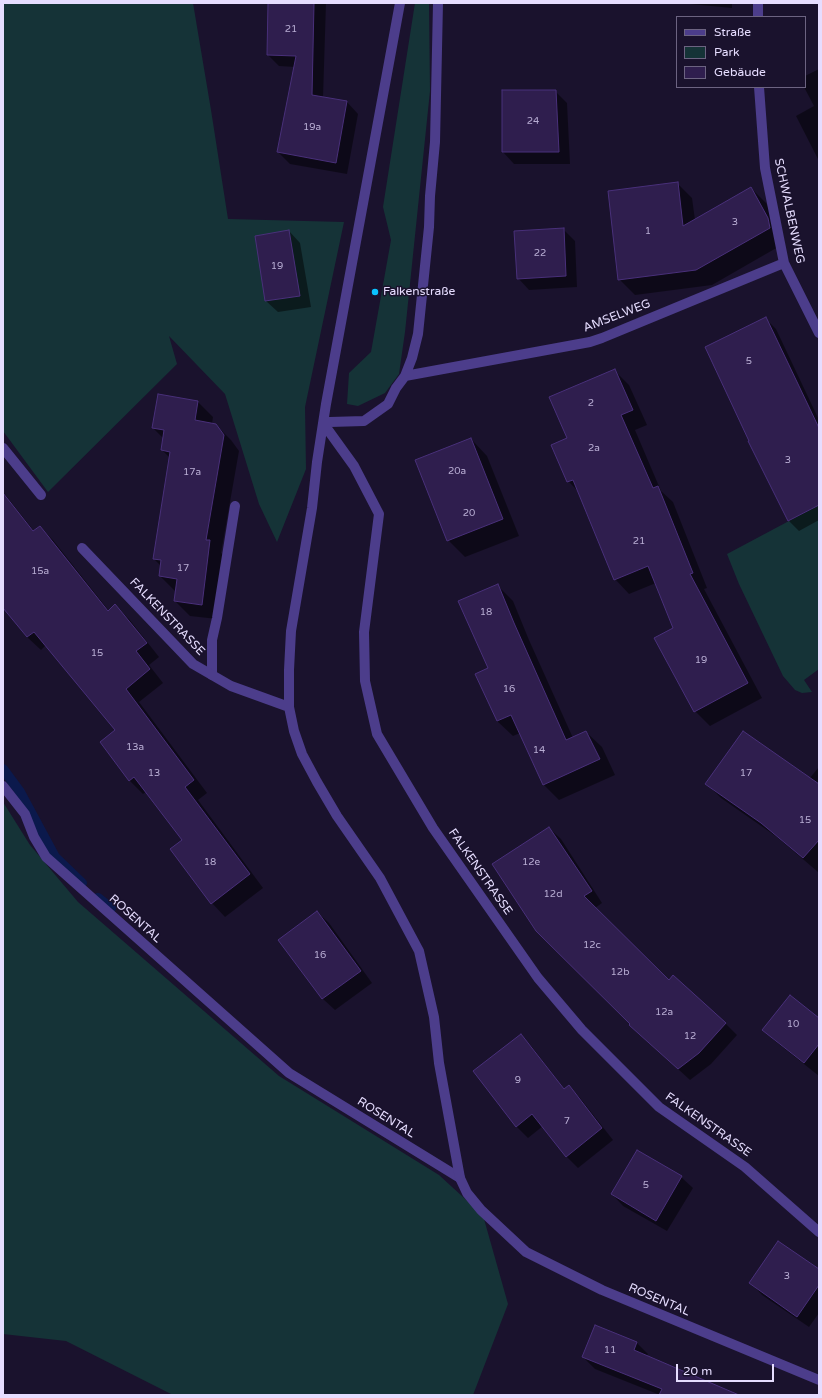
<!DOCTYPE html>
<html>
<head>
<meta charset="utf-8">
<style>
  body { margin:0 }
  #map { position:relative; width:822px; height:1398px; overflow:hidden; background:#1a122d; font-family:"Varela Round",sans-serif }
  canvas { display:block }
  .frame { position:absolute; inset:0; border:4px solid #e6ddff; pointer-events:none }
  .legend { position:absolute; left:676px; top:16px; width:130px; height:72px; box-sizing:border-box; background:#1a122d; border:1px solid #6c6381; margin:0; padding:5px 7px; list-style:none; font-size:12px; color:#e6ddff }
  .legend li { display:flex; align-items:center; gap:8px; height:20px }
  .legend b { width:20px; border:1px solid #6c6381 }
  .scale { position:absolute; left:676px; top:1364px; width:98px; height:18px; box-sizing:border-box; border:2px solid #e6ddff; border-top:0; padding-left:5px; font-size:12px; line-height:14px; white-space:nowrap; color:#e6ddff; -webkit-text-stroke:3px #1a122d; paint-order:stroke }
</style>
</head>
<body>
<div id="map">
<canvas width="822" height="1398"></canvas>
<div class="frame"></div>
<ul class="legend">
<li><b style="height:5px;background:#4c3d8b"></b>Straße</li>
<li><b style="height:11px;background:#153337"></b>Park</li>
<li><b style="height:11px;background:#2f1e4e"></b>Gebäude</li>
</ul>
<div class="scale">20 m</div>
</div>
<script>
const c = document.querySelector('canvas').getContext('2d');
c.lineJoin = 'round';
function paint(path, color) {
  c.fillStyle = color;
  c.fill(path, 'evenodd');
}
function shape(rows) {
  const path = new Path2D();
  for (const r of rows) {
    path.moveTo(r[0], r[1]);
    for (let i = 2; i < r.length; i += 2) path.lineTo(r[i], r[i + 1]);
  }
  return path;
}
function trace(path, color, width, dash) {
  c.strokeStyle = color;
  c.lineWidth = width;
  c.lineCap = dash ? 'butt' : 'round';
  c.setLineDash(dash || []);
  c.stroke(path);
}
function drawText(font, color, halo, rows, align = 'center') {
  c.font = font + ' "Varela Round",sans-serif';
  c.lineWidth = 3;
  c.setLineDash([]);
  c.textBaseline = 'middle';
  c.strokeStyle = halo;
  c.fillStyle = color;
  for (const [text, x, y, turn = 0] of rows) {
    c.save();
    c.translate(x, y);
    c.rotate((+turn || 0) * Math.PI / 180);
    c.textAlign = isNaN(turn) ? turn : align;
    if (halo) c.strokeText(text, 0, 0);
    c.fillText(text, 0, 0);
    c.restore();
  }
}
paint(shape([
  [3,3,193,3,211,110,228,219,344,222,305,407,306,469,277,542,259,504,225,394,169,336,177,364,48,492,3,431],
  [415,3,429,3,430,91,405,332,399,374,385,393,358,406,347,404,349,373,371,352,391,240,383,207],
  [819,505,819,669,804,680,812,692,802,693,795,690,783,676,739,584,727,554],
  [3,802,30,845,78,902,279,1076,439,1175,475,1208,484,1219,508,1304,473,1395,173,1395,66,1341,3,1334]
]), '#153337');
paint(shape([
  [269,3,326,3,323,98,347,102,358,114,347,174,290,164,278,152,295,67,279,66,268,55],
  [680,3,732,3,732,8],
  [819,69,819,161,796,116,814,106,804,87,805,87,805,76],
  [503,91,555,91,567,103,570,164,514,164,503,152],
  [677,183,692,198,695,220,751,188,766,203,783,234,785,243,712,285,635,295,619,279],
  [563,229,575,241,577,287,529,290,518,278],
  [289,231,300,243,311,307,278,312,266,301],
  [766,319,776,329,819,420,819,520,799,531,789,521],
  [614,370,629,385,647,425,635,430,661,491,673,502,707,588,704,589,762,698,710,726,695,711,674,628,656,583,629,594,615,579,579,492,568,481,568,438],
  [159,395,198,402,213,417,212,424,216,425,231,440,239,451,221,553,225,556,217,619,190,616,175,601,175,591,160,576,161,566,154,559,170,458,162,450,164,439,153,428],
  [471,439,487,456,519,536,465,557,448,540],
  [3,492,34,531,40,527,53,540,109,611,115,606,129,619,159,657,149,665,163,683,139,702,207,793,198,800,263,888,225,917,212,903,183,840,146,792,143,794,130,781,101,742,116,730,46,645,41,650,27,637,3,606],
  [497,585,513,601,529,640,573,738,586,732,602,747,615,775,559,800,544,785,520,733,513,736,497,721,489,669],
  [819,767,818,872,777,837,721,798,707,784,809,779],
  [549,828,561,839,602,903,595,908,669,981,725,1023,737,1035,711,1064,690,1080,630,1025,631,1024],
  [317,912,329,923,372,983,335,1010,323,999,280,940],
  [819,1019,819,1076,775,1041,763,1030],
  [521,1035,532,1047,565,1090,569,1087,580,1098,613,1140,578,1168,566,1156,543,1126,528,1138,516,1126],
  [681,1177,693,1188,667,1231,623,1206,612,1194],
  [819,1271,819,1313,809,1327,762,1295,751,1283],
  [637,1343,648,1354,647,1356,724,1395,660,1395,595,1369,583,1357]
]), '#0007');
trace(shape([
  [3,769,20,792,55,857,82,883],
  [98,898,111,908]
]), '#0b194c', 10);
const building = shape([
  [268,3,314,3,312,95,347,101,336,163,277,152,296,56,267,55,268,3],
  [502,90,556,90,559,152,502,152,502,90],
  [678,182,683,226,751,187,768,218,770,228,696,270,618,280,608,191,678,182],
  [564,228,566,276,517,279,514,231,564,228],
  [289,230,300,296,265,301,255,236,289,230],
  [766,317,819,428,819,505,788,521,748,441,749,441,705,347,766,317],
  [615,369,633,410,621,415,653,488,658,486,693,573,690,574,748,683,694,712,654,638,673,628,648,566,614,580,573,480,567,482,551,445,567,438,549,397,615,369],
  [158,394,198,401,195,420,216,424,224,435,206,540,210,540,202,605,174,601,177,579,159,576,161,560,153,559,170,452,161,450,164,430,152,428,158,394],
  [471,438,503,519,447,541,415,460,471,438],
  [3,493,33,531,40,526,108,611,115,604,147,643,136,651,150,669,126,689,194,780,185,787,250,874,211,904,170,849,182,840,134,777,129,781,100,742,115,730,34,632,27,637,3,608,3,493],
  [498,584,514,623,566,740,586,731,600,759,543,785,511,715,497,721,475,674,488,668,458,601,498,584],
  [743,731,819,784,819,840,803,858,761,823,705,784,743,731],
  [549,827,592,891,584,896,669,980,673,975,726,1023,699,1053,678,1069,629,1025,630,1024,536,931,492,864,549,827],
  [317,911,361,971,322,999,278,940,317,911],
  [790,995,819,1018,819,1044,804,1063,762,1030,790,995],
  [521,1034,564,1089,569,1085,602,1128,566,1157,532,1114,516,1127,473,1071,521,1034],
  [637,1150,682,1176,656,1221,611,1194,637,1150],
  [778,1241,819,1269,819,1285,797,1317,749,1283,778,1241],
  [595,1325,637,1342,634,1350,739,1395,659,1395,662,1389,582,1357,595,1325]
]);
paint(building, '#2f1e4e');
trace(building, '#49307a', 1);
trace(shape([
  [212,675,212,640,217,618,235,506],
  [3,786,25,814,34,837,46,857,289,1073,460,1178]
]), '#4c3d8b', 10);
trace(shape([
  [400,3,326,404,317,462,312,508,291,631,289,670,289,707,294,731,302,754,317,782,337,816,380,878,419,951,434,1017,439,1063,460,1178,467,1193,481,1210,526,1252,602,1290,819,1380],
  [438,3,435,142,430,196,429,227,418,334,412,358,405,376,396,388,388,404,364,421,330,422,323,423,354,466,379,514,364,632,365,681,377,734,433,828,538,978,582,1030,659,1107,745,1167,819,1232],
  [758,17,758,3],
  [759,87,765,168,784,263,819,333],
  [405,376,590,342,602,338,784,263],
  [3,448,41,495],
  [82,548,193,664,231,686,289,707]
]), '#4c3d8b', 10);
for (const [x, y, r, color] of [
  [375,292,4,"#0ac2ff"]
]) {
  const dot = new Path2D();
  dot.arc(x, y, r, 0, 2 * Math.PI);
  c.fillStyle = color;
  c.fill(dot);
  trace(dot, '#1a122d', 1.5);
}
drawText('10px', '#b8add3', null, [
  ["21",291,29],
  ["24",533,121],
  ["19a",312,127],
  ["3",735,222],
  ["1",648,231],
  ["22",540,253],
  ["19",277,266],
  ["5",749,361],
  ["2",591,403],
  ["2a",594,448],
  ["3",788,460],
  ["20a",457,471],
  ["17a",192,472],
  ["20",469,513],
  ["21",639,541],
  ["17",183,568],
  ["15a",40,571],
  ["18",486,612],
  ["15",97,653],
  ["19",701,660],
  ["16",509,689],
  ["13a",135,747],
  ["14",539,750],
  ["13",154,773],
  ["17",746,773],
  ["15",805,820],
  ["18",210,862],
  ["12e",531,862],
  ["12d",553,894],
  ["12c",592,945],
  ["16",320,955],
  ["12b",620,972],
  ["12a",664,1012],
  ["10",793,1024],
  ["12",690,1036],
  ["9",518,1080],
  ["7",567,1121],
  ["5",646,1185],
  ["3",787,1276],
  ["11",610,1350]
]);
drawText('12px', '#e6ddff', '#1a122d', [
  ["SCHWALBENWEG",789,211,78],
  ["AMSELWEG",617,316,-21],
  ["FALKENSTRASSE",167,617,46],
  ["FALKENSTRASSE",480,872,55],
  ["ROSENTAL",135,919,42],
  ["ROSENTAL",386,1118,32],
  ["FALKENSTRASSE",708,1125,35],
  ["ROSENTAL",659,1300,23]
]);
drawText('12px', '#e6ddff', '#1a122d', [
  ["Falkenstraße",383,292]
], 'left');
</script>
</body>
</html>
